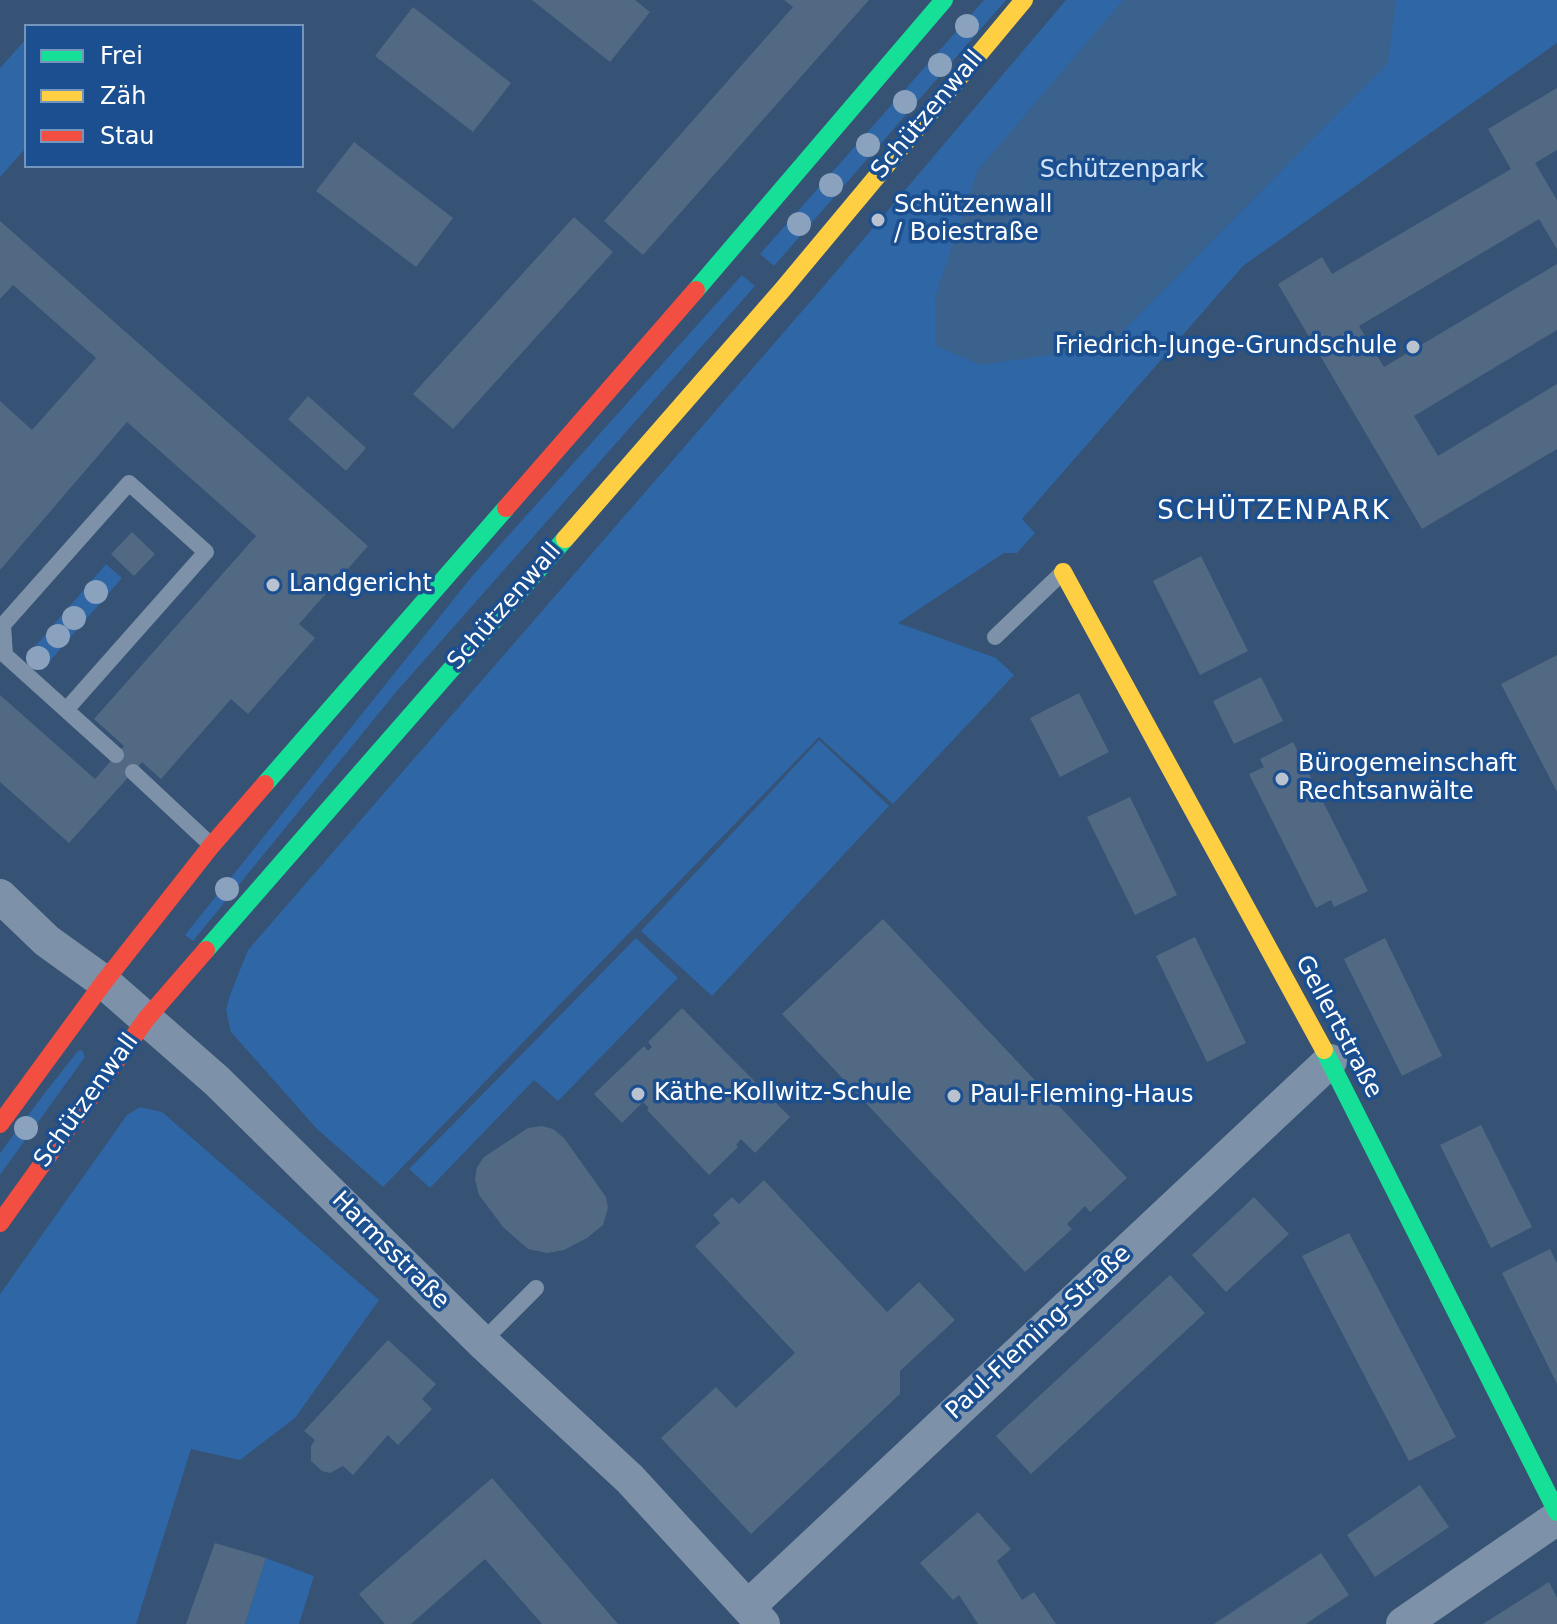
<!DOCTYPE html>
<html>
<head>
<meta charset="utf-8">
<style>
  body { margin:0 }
  #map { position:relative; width:1557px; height:1624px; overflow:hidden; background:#365274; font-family:"DejaVu Sans",sans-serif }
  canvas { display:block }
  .legend { position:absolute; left:24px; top:24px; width:280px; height:144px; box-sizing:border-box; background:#1b4f8f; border:2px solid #7695bc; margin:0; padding:10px 14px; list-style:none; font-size:24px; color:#fff }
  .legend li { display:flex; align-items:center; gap:16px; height:40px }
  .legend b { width:40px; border:2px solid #7695bc }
</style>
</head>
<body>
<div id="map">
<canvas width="1557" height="1624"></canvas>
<ul class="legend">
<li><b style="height:10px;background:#16e098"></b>Frei</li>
<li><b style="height:10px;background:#ffcf43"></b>Zäh</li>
<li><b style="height:10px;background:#f24e42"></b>Stau</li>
</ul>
</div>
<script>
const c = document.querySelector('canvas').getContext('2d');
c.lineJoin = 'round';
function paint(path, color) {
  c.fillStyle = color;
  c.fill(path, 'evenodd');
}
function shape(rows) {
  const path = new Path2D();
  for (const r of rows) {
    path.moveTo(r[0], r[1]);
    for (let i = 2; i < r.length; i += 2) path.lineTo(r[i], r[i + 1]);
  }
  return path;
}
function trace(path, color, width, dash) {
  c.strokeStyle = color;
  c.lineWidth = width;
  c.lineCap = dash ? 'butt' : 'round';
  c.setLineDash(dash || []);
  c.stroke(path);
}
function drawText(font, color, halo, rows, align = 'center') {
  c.font = font + ' "DejaVu Sans",sans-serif';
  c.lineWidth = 7;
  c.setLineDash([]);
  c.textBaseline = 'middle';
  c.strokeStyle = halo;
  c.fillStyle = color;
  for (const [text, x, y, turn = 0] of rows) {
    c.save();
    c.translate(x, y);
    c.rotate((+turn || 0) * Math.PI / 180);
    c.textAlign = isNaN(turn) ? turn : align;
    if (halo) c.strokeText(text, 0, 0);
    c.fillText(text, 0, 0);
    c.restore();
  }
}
paint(shape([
  [984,0,1006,0,774,266,760,254],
  [1066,0,1557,0,1557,43,1243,266,1022,519,1035,533,1017,553,1004,553,898,623,996,658,1014,675,893,804,819,737,383,1187,317,1129,231,1032,226,1010,230,995,248,950,823,287],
  [26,39,26,148,0,177,0,68],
  [742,275,755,286,397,691,193,941,185,935,473,575],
  [106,564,122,578,42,670,26,657],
  [819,740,889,806,712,996,641,931],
  [636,938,678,978,558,1101,534,1080,430,1188,409,1169],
  [82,1050,85,1057,0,1175,0,1153,47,1090,78,1051],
  [140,1107,162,1112,379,1300,295,1418,240,1460,191,1449,136,1624,0,1624,0,1294,127,1115],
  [266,1558,314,1576,299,1624,245,1624]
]), '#2f66a5');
paint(shape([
  [1123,0,1396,0,1388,63,1107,347,980,365,935,345,935,297,978,170]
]), '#3b618d');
paint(shape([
  [532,0,635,0,650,12,610,62],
  [784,0,869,0,643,255,604,221,793,7],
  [413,7,511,83,473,132,375,56],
  [1557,88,1557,150,1535,163,1557,200,1557,249,1539,219,1359,326,1384,367,1557,264,1557,330,1414,416,1438,456,1557,384,1557,449,1422,529,1278,284,1322,257,1332,274,1511,169,1488,129],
  [354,142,453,218,416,267,316,191],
  [574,217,613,252,453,429,413,394],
  [0,221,368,546,299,624,315,638,248,714,231,699,161,779,142,762,69,843,0,782,0,695,95,779,124,746,94,719,256,536,127,422,0,570,0,401,32,430,96,358,13,285,0,299],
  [308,396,366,448,346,471,288,419],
  [132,532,155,554,134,576,111,554],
  [1201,556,1248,651,1200,675,1153,581],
  [1557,655,1557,792,1501,684],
  [1261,677,1283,721,1234,744,1213,701],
  [1079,693,1109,752,1060,777,1030,718],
  [1293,742,1368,891,1334,907,1331,900,1316,908,1249,774,1264,767,1260,759],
  [1130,797,1177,895,1135,915,1087,817],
  [883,919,1127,1178,1090,1212,1085,1206,1067,1224,1072,1229,1025,1272,782,1014],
  [1195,937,1246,1043,1207,1062,1156,956],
  [1385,938,1442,1056,1402,1076,1344,959],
  [682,1008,790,1117,755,1153,741,1139,736,1145,738,1147,709,1175,647,1110,649,1108,643,1102,622,1123,594,1094,644,1046,648,1051,652,1047,648,1042],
  [1481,1125,1532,1227,1491,1248,1440,1145],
  [542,1126,553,1129,564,1138,606,1197,608,1208,603,1225,587,1238,564,1250,547,1253,528,1249,503,1227,479,1195,475,1179,477,1167,484,1157,528,1128],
  [764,1180,887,1312,919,1282,955,1320,900,1371,900,1394,751,1534,661,1438,716,1387,736,1408,795,1353,695,1246,720,1223,713,1215,732,1197,739,1204],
  [1254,1197,1289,1234,1226,1292,1192,1255],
  [1349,1233,1456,1437,1409,1461,1302,1256],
  [1550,1249,1557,1263,1557,1384,1502,1273],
  [1170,1275,1205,1313,1031,1474,996,1436],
  [388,1340,436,1384,422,1399,432,1409,398,1445,388,1435,353,1475,343,1466,330,1473,322,1471,311,1461,311,1446,315,1440,304,1431],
  [492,1478,618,1624,542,1624,485,1559,411,1624,385,1624,359,1594],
  [1420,1485,1449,1527,1375,1577,1347,1535],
  [978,1512,1011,1549,997,1561,1022,1600,1034,1592,1056,1624,978,1624,959,1595,953,1600,920,1563],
  [215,1543,266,1558,245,1624,186,1624],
  [1321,1553,1349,1595,1316,1617,1306,1624,1214,1624],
  [1549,1582,1557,1598,1557,1624,1483,1624]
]), '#526984');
trace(shape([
  [995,637,1062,573],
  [66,710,206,552,129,483,3,625,5,655,116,755],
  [133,772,210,844],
  [482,1342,536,1288]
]), '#7d92a8', 16);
trace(shape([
  [0,896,47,941,104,982,217,1081,482,1342,630,1479,763,1624],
  [749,1606,1330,1061],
  [1403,1624,1557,1518]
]), '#7d92a8', 34);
trace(shape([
  [696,290,944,0],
  [265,784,506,508],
  [206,950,565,539],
  [1324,1050,1557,1512]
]), '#16e098', 18);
trace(shape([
  [565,539,783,289,1024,0],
  [1063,572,1324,1050]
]), '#ffcf43', 18);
trace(shape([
  [506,508,696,290],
  [0,1124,104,982,212,845,265,784],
  [0,1223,147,1018,206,950]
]), '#f24e42', 18);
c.fillStyle = '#8aa2be';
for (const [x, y] of [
  [967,26],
  [940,65],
  [905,102],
  [868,145],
  [831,185],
  [799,224],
  [96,592],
  [74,618],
  [58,636],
  [38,658],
  [227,889],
  [26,1128]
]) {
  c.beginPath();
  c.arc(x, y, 12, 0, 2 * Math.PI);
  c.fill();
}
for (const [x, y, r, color] of [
  [878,220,8,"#b9c2ce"],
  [1413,347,8,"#b9c2ce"],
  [273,585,8,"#b9c2ce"],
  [1282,779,8,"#b9c2ce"],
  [638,1094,8,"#b9c2ce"],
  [954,1096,8,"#b9c2ce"]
]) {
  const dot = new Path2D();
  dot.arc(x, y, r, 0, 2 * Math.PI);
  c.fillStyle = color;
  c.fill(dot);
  trace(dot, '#1b4f8f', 3);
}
drawText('24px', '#fff', '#1b4f8f', [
  ["Schützenwall",928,115,-50],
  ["Schützenwall",505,607,-49],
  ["Gellertstraße",1338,1027,62],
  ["Schützenwall",87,1101,-54],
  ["Harmsstraße",390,1251,45],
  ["Paul-Fleming-Straße",1039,1333,-43]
]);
drawText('24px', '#cfe3fa', '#1b4f8f', [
  ["Schützenpark",1122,171]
]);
drawText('24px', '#fff', '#1b4f8f', [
  ["Schützenwall",894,206],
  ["/ Boiestraße",894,234],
  ["Friedrich-Junge-Grundschule",1397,347,"right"],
  ["Landgericht",289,585],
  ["Bürogemeinschaft",1298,765],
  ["Rechtsanwälte",1298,793],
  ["Käthe-Kollwitz-Schule",654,1094],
  ["Paul-Fleming-Haus",970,1096]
], 'left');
c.letterSpacing = '2px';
drawText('26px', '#fff', '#1b4f8f', [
  ["SCHÜTZENPARK",1274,512]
]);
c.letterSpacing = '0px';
</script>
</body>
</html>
